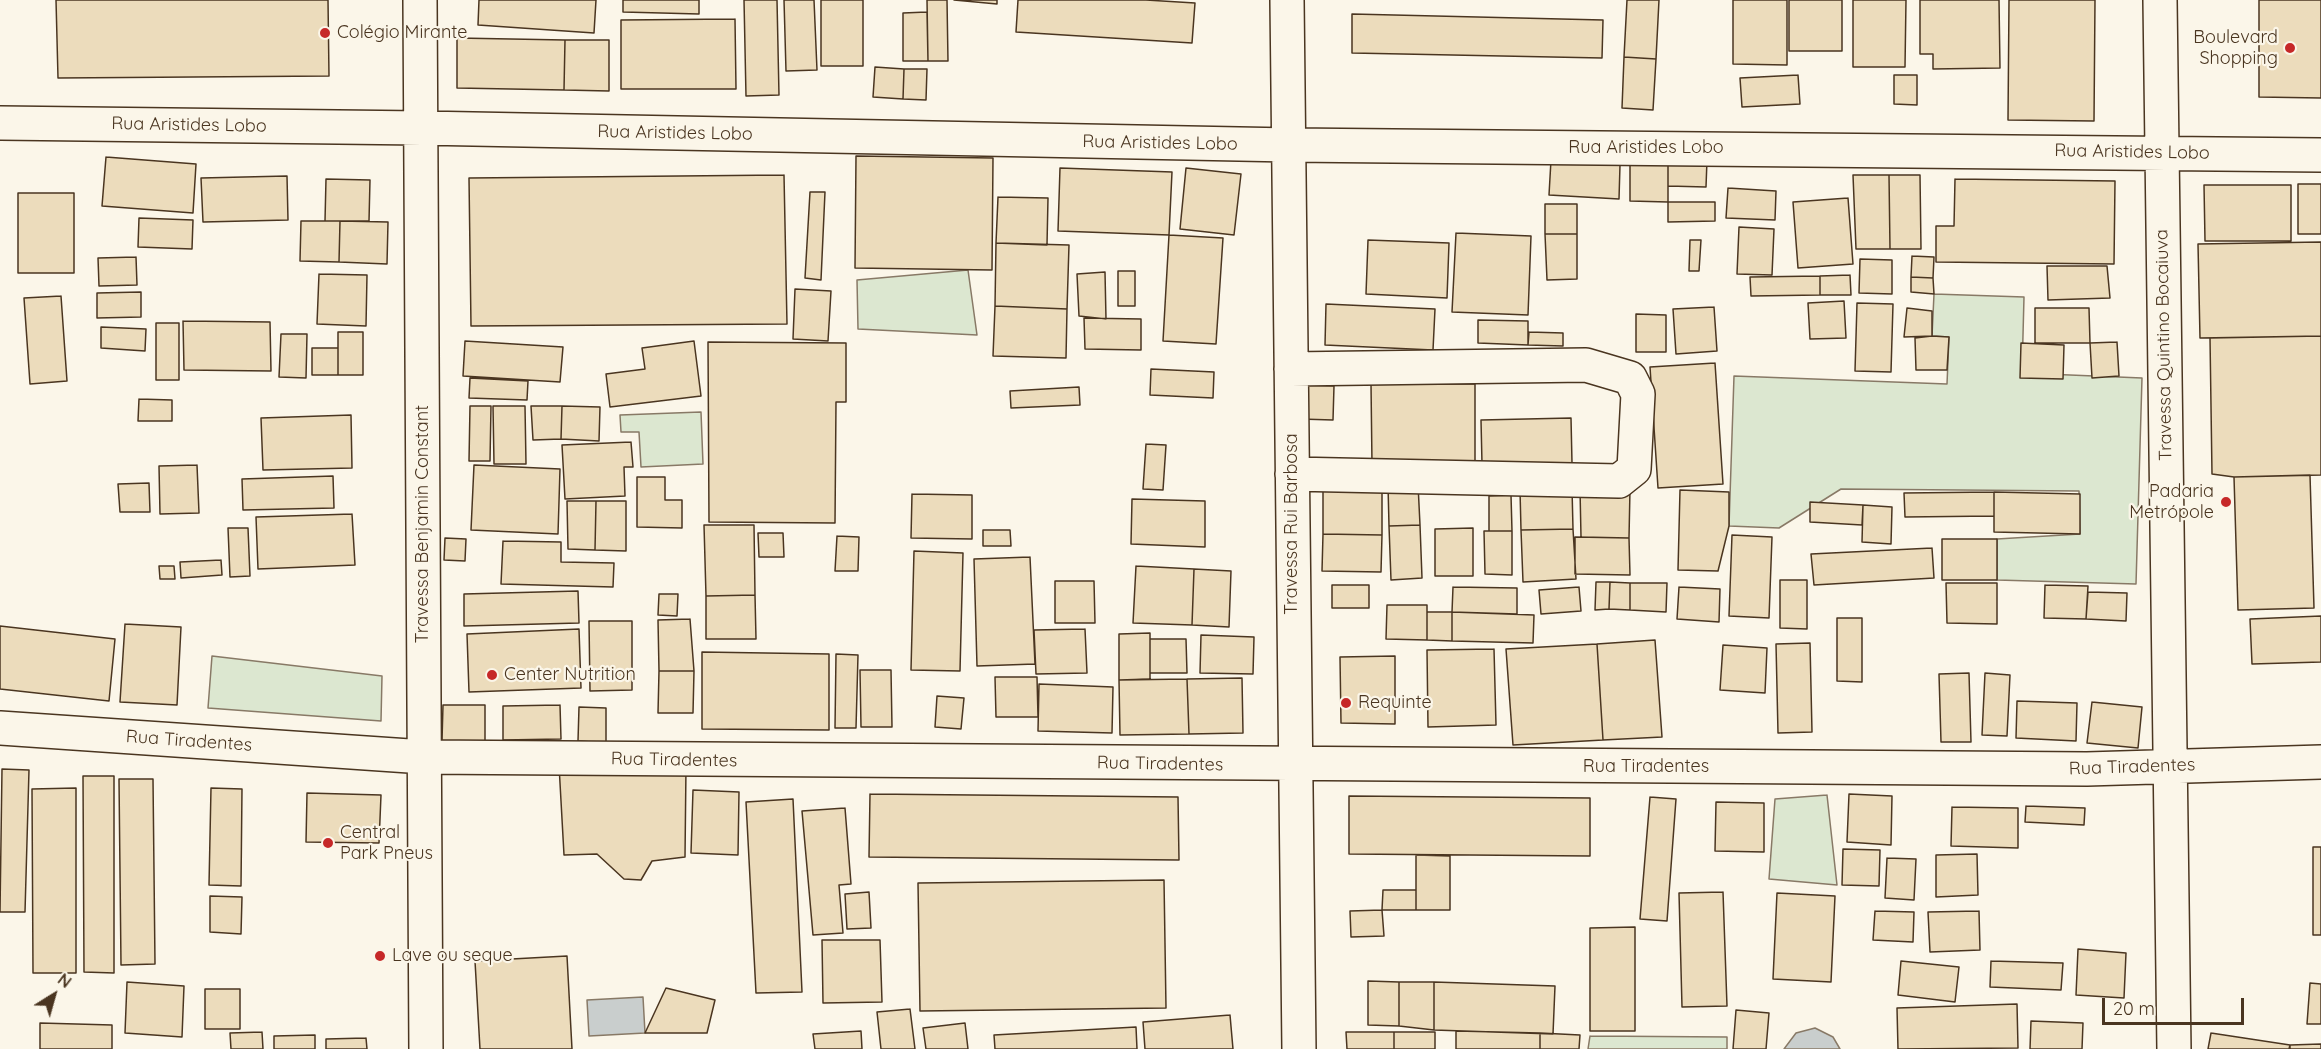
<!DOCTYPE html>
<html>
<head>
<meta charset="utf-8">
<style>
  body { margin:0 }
  #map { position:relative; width:2321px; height:1049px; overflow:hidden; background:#fbf6e9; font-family:Quicksand,sans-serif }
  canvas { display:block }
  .north { position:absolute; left:24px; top:965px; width:60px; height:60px; -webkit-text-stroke:4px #fbf6e9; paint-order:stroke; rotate:37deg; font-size:16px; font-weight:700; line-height:24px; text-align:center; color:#4a3520 }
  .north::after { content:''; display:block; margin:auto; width:21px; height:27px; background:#4a3520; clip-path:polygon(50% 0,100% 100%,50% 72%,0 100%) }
  .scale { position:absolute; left:2102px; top:998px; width:142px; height:27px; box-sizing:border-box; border:3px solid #4a3520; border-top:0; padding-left:8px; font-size:18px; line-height:21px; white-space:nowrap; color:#4a3520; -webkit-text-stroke:4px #fbf6e9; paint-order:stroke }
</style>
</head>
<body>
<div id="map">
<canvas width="2321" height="1049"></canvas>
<div class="north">N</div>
<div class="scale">20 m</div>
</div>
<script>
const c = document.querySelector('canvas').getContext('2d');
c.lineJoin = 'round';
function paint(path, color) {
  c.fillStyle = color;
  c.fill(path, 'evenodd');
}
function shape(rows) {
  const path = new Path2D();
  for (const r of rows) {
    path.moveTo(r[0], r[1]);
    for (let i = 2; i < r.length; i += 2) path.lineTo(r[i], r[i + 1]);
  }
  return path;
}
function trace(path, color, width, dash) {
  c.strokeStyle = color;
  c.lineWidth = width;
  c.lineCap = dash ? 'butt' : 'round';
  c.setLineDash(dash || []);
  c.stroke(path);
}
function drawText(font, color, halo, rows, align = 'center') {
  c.font = font + ' Quicksand,sans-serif';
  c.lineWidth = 4.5;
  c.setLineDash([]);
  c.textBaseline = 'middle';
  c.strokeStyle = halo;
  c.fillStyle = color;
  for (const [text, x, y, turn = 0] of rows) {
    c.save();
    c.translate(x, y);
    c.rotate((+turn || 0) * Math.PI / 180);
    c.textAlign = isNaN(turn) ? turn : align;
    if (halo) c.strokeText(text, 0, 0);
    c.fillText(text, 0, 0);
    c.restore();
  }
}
const green = shape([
  [968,270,977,335,858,329,857,280,968,270],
  [1934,294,2024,297,2022,373,2142,378,2136,584,1997,580,1997,539,2080,534,2079,491,1841,489,1779,528,1729,526,1734,376,1947,384,1949,337,1932,336,1934,294],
  [701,412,703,464,641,467,639,432,621,432,620,415,701,412],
  [212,656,382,676,381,721,208,708,212,656],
  [1827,795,1837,885,1769,879,1775,799,1827,795],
  [1590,1036,1727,1037,1727,1049,1588,1049,1590,1036]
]);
paint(green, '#dce7d0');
trace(green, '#887966', 1.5);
const water = shape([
  [643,997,645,1033,589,1036,587,1000,643,997],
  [1815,1028,1833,1037,1840,1049,1784,1049,1796,1033,1815,1028]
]);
paint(water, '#c9cecd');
trace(water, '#887966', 1.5);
const building = shape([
  [56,0,328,0,329,76,58,78,56,0],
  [479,0,596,0,594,33,478,25,479,0],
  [623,0,699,0,699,14,623,12,623,0],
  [744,0,777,0,779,95,746,96,744,0],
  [784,0,814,0,817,70,786,71,784,0],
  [821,0,863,0,863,66,821,66,821,0],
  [927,0,947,0,948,61,928,61,927,0],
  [954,0,997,0,997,4,954,0],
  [1018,0,1146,0,1195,3,1192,43,1016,32,1018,0],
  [1627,0,1659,0,1656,59,1624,57,1627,0],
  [1733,0,1787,0,1787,65,1733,64,1733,0],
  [1789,0,1842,0,1842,51,1789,51,1789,0],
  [1853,0,1906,0,1905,67,1853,67,1853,0],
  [1920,0,1999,0,2000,68,1933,69,1933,54,1920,54,1920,0],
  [2009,0,2095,0,2094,121,2008,120,2009,0],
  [2259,0,2321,0,2321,98,2259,97,2259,0],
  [927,12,928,61,903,61,903,13,927,12],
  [1352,14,1603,20,1602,58,1352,53,1352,14],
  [735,19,736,89,621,89,621,20,735,19],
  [457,38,565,40,564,90,457,88,457,38],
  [565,40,609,40,609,91,564,90,565,40],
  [1624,57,1656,59,1653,110,1622,108,1624,57],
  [875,67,904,69,903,99,873,97,875,67],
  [904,69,927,69,926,100,903,99,904,69],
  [1798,75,1800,104,1742,107,1740,78,1798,75],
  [1894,75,1917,75,1917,105,1894,104,1894,75],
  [856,156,993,158,992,270,855,268,856,156],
  [106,157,196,164,193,213,102,206,106,157],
  [1630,158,1668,159,1668,202,1630,201,1630,158],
  [1668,159,1707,160,1706,187,1668,186,1668,159],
  [1551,160,1620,165,1619,199,1549,195,1551,160],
  [1060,168,1172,172,1169,235,1058,231,1060,168],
  [1186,168,1241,174,1234,235,1180,229,1186,168],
  [784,175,787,324,471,326,469,178,784,175],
  [1853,175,1889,175,1890,249,1856,249,1853,175],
  [1889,175,1920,175,1921,249,1890,249,1889,175],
  [287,176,288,220,203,222,201,178,287,176],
  [326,179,370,180,369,221,325,221,326,179],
  [1955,179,2115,181,2114,264,1936,262,1936,226,1954,226,1955,179],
  [2298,184,2321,184,2321,234,2298,234,2298,184],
  [2204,185,2291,185,2291,241,2205,241,2204,185],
  [1728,188,1776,191,1775,220,1726,218,1728,188],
  [810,192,825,192,821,280,805,278,810,192],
  [18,193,74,193,74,273,18,273,18,193],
  [998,197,1048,198,1047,245,996,243,998,197],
  [1848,198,1853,264,1798,268,1793,202,1848,198],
  [1668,202,1715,202,1715,221,1668,222,1668,202],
  [1545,204,1577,204,1577,234,1545,234,1545,204],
  [139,218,193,220,192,249,138,247,139,218],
  [301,221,340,221,339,262,300,261,301,221],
  [340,221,388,222,387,264,339,262,340,221],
  [1739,227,1774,229,1772,275,1737,274,1739,227],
  [1456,233,1531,236,1528,315,1452,312,1456,233],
  [1545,234,1577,234,1577,279,1547,280,1545,234],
  [1169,235,1223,238,1216,344,1163,341,1169,235],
  [1368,240,1449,243,1447,298,1366,294,1368,240],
  [1690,240,1701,240,1699,271,1689,271,1690,240],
  [2321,242,2321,336,2200,338,2198,244,2321,242],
  [996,243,1069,245,1067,309,995,306,996,243],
  [1912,256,1934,257,1933,278,1911,277,1912,256],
  [136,257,137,285,99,286,98,258,136,257],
  [1860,259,1892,260,1892,294,1859,293,1860,259],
  [2047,266,2107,266,2110,298,2048,300,2047,266],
  [1118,271,1135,271,1135,306,1118,306,1118,271],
  [1105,272,1106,319,1079,316,1077,274,1105,272],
  [319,274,367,275,366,326,317,324,319,274],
  [1850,275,1851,295,1820,295,1820,276,1850,275],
  [1820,276,1820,295,1751,296,1750,277,1820,276],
  [1911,277,1933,278,1934,294,1911,292,1911,277],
  [795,289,831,291,828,341,793,339,795,289],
  [141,292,141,317,97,318,97,293,141,292],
  [61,296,67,381,30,384,24,298,61,296],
  [1844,301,1846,338,1810,339,1808,303,1844,301],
  [1857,303,1893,304,1891,372,1855,371,1857,303],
  [1326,304,1435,309,1433,350,1325,345,1326,304],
  [995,306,1067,309,1066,358,993,356,995,306],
  [1714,307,1717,351,1676,354,1673,309,1714,307],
  [1907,308,1932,311,1932,336,1904,337,1907,308],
  [2035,308,2089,308,2090,343,2035,343,2035,308],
  [1636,314,1666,315,1666,352,1636,352,1636,314],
  [1084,318,1141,319,1141,350,1085,349,1084,318],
  [1478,320,1528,321,1528,345,1478,343,1478,320],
  [183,321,270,322,271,371,184,370,183,321],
  [156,323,179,323,179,380,156,380,156,323],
  [101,327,146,329,145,351,101,348,101,327],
  [338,332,363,332,363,375,338,375,338,332],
  [1529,332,1563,333,1563,346,1528,345,1529,332],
  [281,334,307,334,306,378,279,377,281,334],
  [1932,336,1949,337,1947,370,1916,370,1915,338,1932,336],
  [2321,336,2321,475,2234,477,2212,474,2210,338,2321,336],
  [465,341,563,347,560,382,463,376,465,341],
  [694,341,701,396,610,407,606,374,645,369,642,348,694,341],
  [708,342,846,343,846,402,836,402,835,523,709,522,708,342],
  [2117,342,2119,376,2092,378,2090,343,2117,342],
  [2021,343,2064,345,2063,379,2020,378,2021,343],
  [312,348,338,348,338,375,312,375,312,348],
  [1715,363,1723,484,1658,488,1650,367,1715,363],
  [1151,369,1214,372,1213,398,1150,395,1151,369],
  [470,378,528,381,527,400,469,398,470,378],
  [1371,384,1475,384,1475,466,1372,465,1371,384],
  [1301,385,1334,386,1333,420,1300,419,1301,385],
  [1079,387,1080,405,1011,408,1010,391,1079,387],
  [139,399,172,400,172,421,138,421,139,399],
  [470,406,491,406,490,461,469,461,470,406],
  [493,406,525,406,526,464,494,464,493,406],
  [531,406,562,406,561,439,533,440,531,406],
  [562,406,600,407,599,441,561,439,562,406],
  [351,415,352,468,263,470,261,418,351,415],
  [1571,418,1572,463,1482,464,1481,420,1571,418],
  [631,442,633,467,624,467,625,496,565,499,562,445,631,442],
  [1146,444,1166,445,1163,490,1143,489,1146,444],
  [197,465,199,513,160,514,159,466,197,465],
  [474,465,560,469,558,534,471,530,474,465],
  [2310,475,2314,608,2238,610,2234,477,2310,475],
  [333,476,334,508,243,510,242,479,333,476],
  [637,477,665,477,665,500,682,500,682,528,637,527,637,477],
  [149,483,150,512,120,512,118,484,149,483],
  [1418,484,1420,525,1389,526,1388,485,1418,484],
  [1572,488,1573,529,1521,530,1520,490,1572,488],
  [1323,489,1382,491,1382,535,1323,534,1323,489],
  [1580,489,1630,489,1629,538,1581,537,1580,489],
  [1680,490,1729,492,1729,526,1718,571,1678,570,1680,490],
  [1994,492,1994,516,1905,517,1904,493,1994,492],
  [1994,492,2080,494,2080,534,1994,532,1994,492],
  [912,494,972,495,972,539,911,538,912,494],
  [1511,495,1512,531,1489,531,1489,496,1511,495],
  [1132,499,1205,501,1205,547,1131,544,1132,499],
  [567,501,596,501,595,550,568,549,567,501],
  [596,501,626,501,626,551,595,550,596,501],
  [1810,502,1863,505,1862,525,1810,522,1810,502],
  [1863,505,1892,507,1891,544,1862,542,1863,505],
  [352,514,355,565,258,569,256,517,352,514],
  [704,525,754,525,755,595,706,596,704,525],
  [1420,525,1422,578,1391,580,1389,526,1420,525],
  [228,528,248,528,250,576,230,577,228,528],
  [1473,528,1473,576,1435,576,1435,529,1473,528],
  [1573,529,1576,579,1523,582,1521,530,1573,529],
  [983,530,1010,530,1011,546,983,546,983,530],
  [1484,531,1512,531,1512,575,1485,574,1484,531],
  [758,533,783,533,784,557,759,557,758,533],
  [1323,534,1382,535,1381,572,1322,571,1323,534],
  [1732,535,1772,537,1769,618,1729,616,1732,535],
  [837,536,859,537,858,571,835,571,837,536],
  [1575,537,1629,538,1630,575,1575,574,1575,537],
  [445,538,466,539,465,561,444,560,445,538],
  [1942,539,1997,539,1997,580,1942,580,1942,539],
  [503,541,561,542,561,562,614,563,613,587,501,584,503,541],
  [1932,548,1934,578,1814,585,1811,554,1932,548],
  [914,551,963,553,960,671,911,670,914,551],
  [1030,557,1035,664,977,666,974,559,1030,557],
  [221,560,222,575,181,578,180,562,221,560],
  [159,566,174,566,175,579,160,579,159,566],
  [1136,566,1194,569,1192,625,1133,623,1136,566],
  [1194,569,1231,571,1229,627,1192,625,1194,569],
  [1780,580,1807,580,1807,629,1780,628,1780,580],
  [1055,581,1094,581,1095,623,1055,623,1055,581],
  [1596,582,1610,582,1609,609,1595,610,1596,582],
  [1610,582,1630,583,1630,610,1609,609,1610,582],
  [1630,583,1667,583,1666,612,1630,610,1630,583],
  [1946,583,1997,583,1997,624,1947,623,1946,583],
  [1332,585,1369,585,1369,608,1332,608,1332,585],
  [2045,585,2088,586,2086,619,2044,618,2045,585],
  [1453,587,1517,588,1517,614,1452,612,1453,587],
  [1579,587,1581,611,1541,614,1539,590,1579,587],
  [1679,587,1720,589,1719,622,1677,619,1679,587],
  [578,591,579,623,464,626,464,594,578,591],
  [2088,592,2127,593,2126,621,2086,619,2088,592],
  [659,594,678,594,677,616,658,615,659,594],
  [755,595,756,639,706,639,706,596,755,595],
  [1387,605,1427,605,1427,640,1386,639,1387,605],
  [1427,612,1452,612,1452,641,1427,640,1427,612],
  [1452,612,1534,615,1533,643,1452,641,1452,612],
  [2321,616,2321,662,2252,664,2250,619,2321,616],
  [1837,618,1862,618,1862,682,1837,681,1837,618],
  [690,619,694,671,659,671,658,620,690,619],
  [589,621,632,621,632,690,590,691,589,621],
  [125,624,181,627,177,705,120,702,125,624],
  [0,626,115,639,109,701,0,689,0,626],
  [579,629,581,688,469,692,467,634,579,629],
  [1085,629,1087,673,1036,674,1034,630,1085,629],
  [1150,633,1150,679,1119,680,1119,634,1150,633],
  [1201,635,1254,637,1253,674,1200,673,1201,635],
  [1150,639,1186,639,1187,673,1150,673,1150,639],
  [1655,640,1662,737,1603,740,1597,644,1655,640],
  [1810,643,1812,732,1778,733,1776,644,1810,643],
  [1597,644,1603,740,1513,745,1506,649,1597,644],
  [1723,645,1767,648,1765,693,1720,690,1723,645],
  [1494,649,1496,725,1428,727,1427,650,1494,649],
  [702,652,829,654,829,730,702,729,702,652],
  [836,654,858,655,856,728,835,728,836,654],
  [1395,656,1395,724,1341,723,1340,657,1395,656],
  [860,670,891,670,892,727,861,727,860,670],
  [659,671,694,671,693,713,658,713,659,671],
  [1969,673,1971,742,1941,742,1939,674,1969,673],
  [1985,673,2010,675,2007,736,1982,735,1985,673],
  [995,677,1037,677,1038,717,996,717,995,677],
  [1242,678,1243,733,1189,734,1187,679,1242,678],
  [1187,679,1189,734,1120,735,1119,680,1187,679],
  [1039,684,1113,687,1112,733,1038,731,1039,684],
  [937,696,964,698,961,729,935,727,937,696],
  [2017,701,2077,703,2076,741,2016,738,2017,701],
  [2092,702,2142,707,2138,748,2087,743,2092,702],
  [443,705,485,705,485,742,442,741,443,705],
  [560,705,561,739,503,740,503,706,560,705],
  [579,707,606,708,606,743,578,741,579,707],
  [559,765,686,767,685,857,652,861,641,880,624,879,597,854,564,855,559,765],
  [2,769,29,770,25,912,0,912,2,769],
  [83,776,114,776,114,973,84,972,83,776],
  [119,779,153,779,155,964,121,965,119,779],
  [76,788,76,973,33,973,32,789,76,788],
  [211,788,242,789,241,886,209,885,211,788],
  [693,790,739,792,738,855,691,853,693,790],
  [307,793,381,795,379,843,306,842,307,793],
  [870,794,1178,797,1179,860,869,857,870,794],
  [1849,794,1892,796,1891,845,1847,842,1849,794],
  [1349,796,1590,798,1590,856,1349,854,1349,796],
  [1650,797,1676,799,1667,921,1640,919,1650,797],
  [793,799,802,992,756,993,746,802,793,799],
  [1716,802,1764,803,1764,852,1715,851,1716,802],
  [2026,806,2085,808,2084,825,2025,822,2026,806],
  [1952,807,2018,808,2018,848,1951,846,1952,807],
  [845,808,851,884,839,885,843,933,813,935,802,811,845,808],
  [2313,847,2321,847,2321,935,2313,935,2313,847],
  [1843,849,1880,850,1879,886,1842,885,1843,849],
  [1977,854,1978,895,1936,897,1936,855,1977,854],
  [1416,855,1450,856,1450,910,1416,910,1416,855],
  [1887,858,1916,859,1914,900,1885,898,1887,858],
  [1164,880,1166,1008,920,1011,918,883,1164,880],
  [1383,890,1416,890,1416,910,1382,910,1383,890],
  [869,892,871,928,847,929,845,894,869,892],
  [1723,892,1727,1006,1682,1007,1679,893,1723,892],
  [1777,893,1835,896,1831,982,1773,979,1777,893],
  [210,896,242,897,241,934,210,932,210,896],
  [1382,910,1384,936,1351,937,1350,911,1382,910],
  [1875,911,1914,912,1913,942,1873,940,1875,911],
  [1979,911,1980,950,1930,952,1928,912,1979,911],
  [1635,927,1635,1031,1590,1031,1590,928,1635,927],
  [822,940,880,940,882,1002,823,1003,822,940],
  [2078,949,2126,953,2124,998,2076,995,2078,949],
  [567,956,572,1049,480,1049,475,961,567,956],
  [1901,961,1959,967,1955,1002,1898,995,1901,961],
  [1991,961,2063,963,2061,990,1990,987,1991,961],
  [1368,981,1399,982,1399,1026,1368,1025,1368,981],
  [127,982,184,986,182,1037,125,1033,127,982],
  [1399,982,1434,982,1434,1030,1399,1026,1399,982],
  [1434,982,1555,986,1553,1034,1434,1030,1434,982],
  [2310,983,2321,984,2321,1024,2307,1024,2310,983],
  [666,988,715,1000,707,1033,645,1033,666,988],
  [205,989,240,989,240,1029,205,1029,205,989],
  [2017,1004,2018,1048,1898,1049,1897,1008,2017,1004],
  [910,1009,915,1049,881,1049,877,1012,910,1009],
  [1736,1010,1769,1013,1766,1049,1733,1049,1736,1010],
  [1230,1015,1233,1049,1145,1049,1143,1022,1230,1015],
  [2031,1021,2083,1023,2082,1049,2030,1049,2031,1021],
  [40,1023,112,1025,112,1049,40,1049,40,1023],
  [965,1023,968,1049,926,1049,923,1028,965,1023],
  [1136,1027,1137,1049,995,1049,994,1035,1136,1027],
  [861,1031,862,1049,815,1049,813,1034,861,1031],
  [1456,1031,1540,1033,1540,1049,1456,1049,1456,1031],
  [262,1032,263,1049,231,1049,230,1033,262,1032],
  [1346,1032,1394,1032,1394,1049,1347,1049,1346,1032],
  [1394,1032,1435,1032,1435,1049,1394,1049,1394,1032],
  [1540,1033,1580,1035,1579,1049,1540,1049,1540,1033],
  [2211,1033,2290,1045,2289,1049,2208,1049,2211,1033],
  [315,1035,315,1049,274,1049,274,1036,315,1035],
  [366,1038,367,1049,326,1049,326,1039,366,1038],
  [2321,1044,2321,1049,2290,1049,2290,1045,2321,1044]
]);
paint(building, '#ecdcbc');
trace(building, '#4a3520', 1.5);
const minor = shape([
  [420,0,426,1049],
  [1287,0,1299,1049],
  [2160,0,2174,1049],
  [0,123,422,128,1290,145,2321,155],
  [1291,369,1586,365,1630,378,1638,394,1634,469,1619,481,1292,474],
  [0,728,424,757,2087,769,2321,762]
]);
trace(minor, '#4a3520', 36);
trace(minor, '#fbf6e9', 33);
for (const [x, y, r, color] of [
  [325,33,6,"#c62828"],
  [2290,48,6,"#c62828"],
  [2226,502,6,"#c62828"],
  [492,675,6,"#c62828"],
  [1346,703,6,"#c62828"],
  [328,843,6,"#c62828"],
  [380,956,6,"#c62828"]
]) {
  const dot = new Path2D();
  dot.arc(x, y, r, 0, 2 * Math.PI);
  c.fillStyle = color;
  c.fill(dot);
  trace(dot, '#fbf6e9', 2);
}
drawText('18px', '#4a3520', '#fbf6e9', [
  ["Colégio Mirante",337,33],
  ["Boulevard",2278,38,"right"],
  ["Shopping",2278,59,"right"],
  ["Padaria",2214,492,"right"],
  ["Metrópole",2214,513,"right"],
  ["Center Nutrition",504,675],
  ["Requinte",1358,703],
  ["Central",340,833],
  ["Park Pneus",340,854],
  ["Lave ou seque",392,956]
], 'left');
drawText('18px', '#4a3520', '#fbf6e9', [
  ["Rua Aristides Lobo",189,125,1],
  ["Rua Aristides Lobo",675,133,1],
  ["Rua Aristides Lobo",1160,143,1],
  ["Rua Aristides Lobo",1646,148],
  ["Rua Aristides Lobo",2132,152,1],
  ["Travessa Quintino Bocaiuva",2164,345,-91],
  ["Travessa Benjamin Constant",423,524,-90],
  ["Travessa Rui Barbosa",1292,524,-90],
  ["Rua Tiradentes",189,741,4],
  ["Rua Tiradentes",674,760,1],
  ["Rua Tiradentes",1160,764,1],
  ["Rua Tiradentes",1646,767],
  ["Rua Tiradentes",2132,767,-2]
]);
</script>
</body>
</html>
